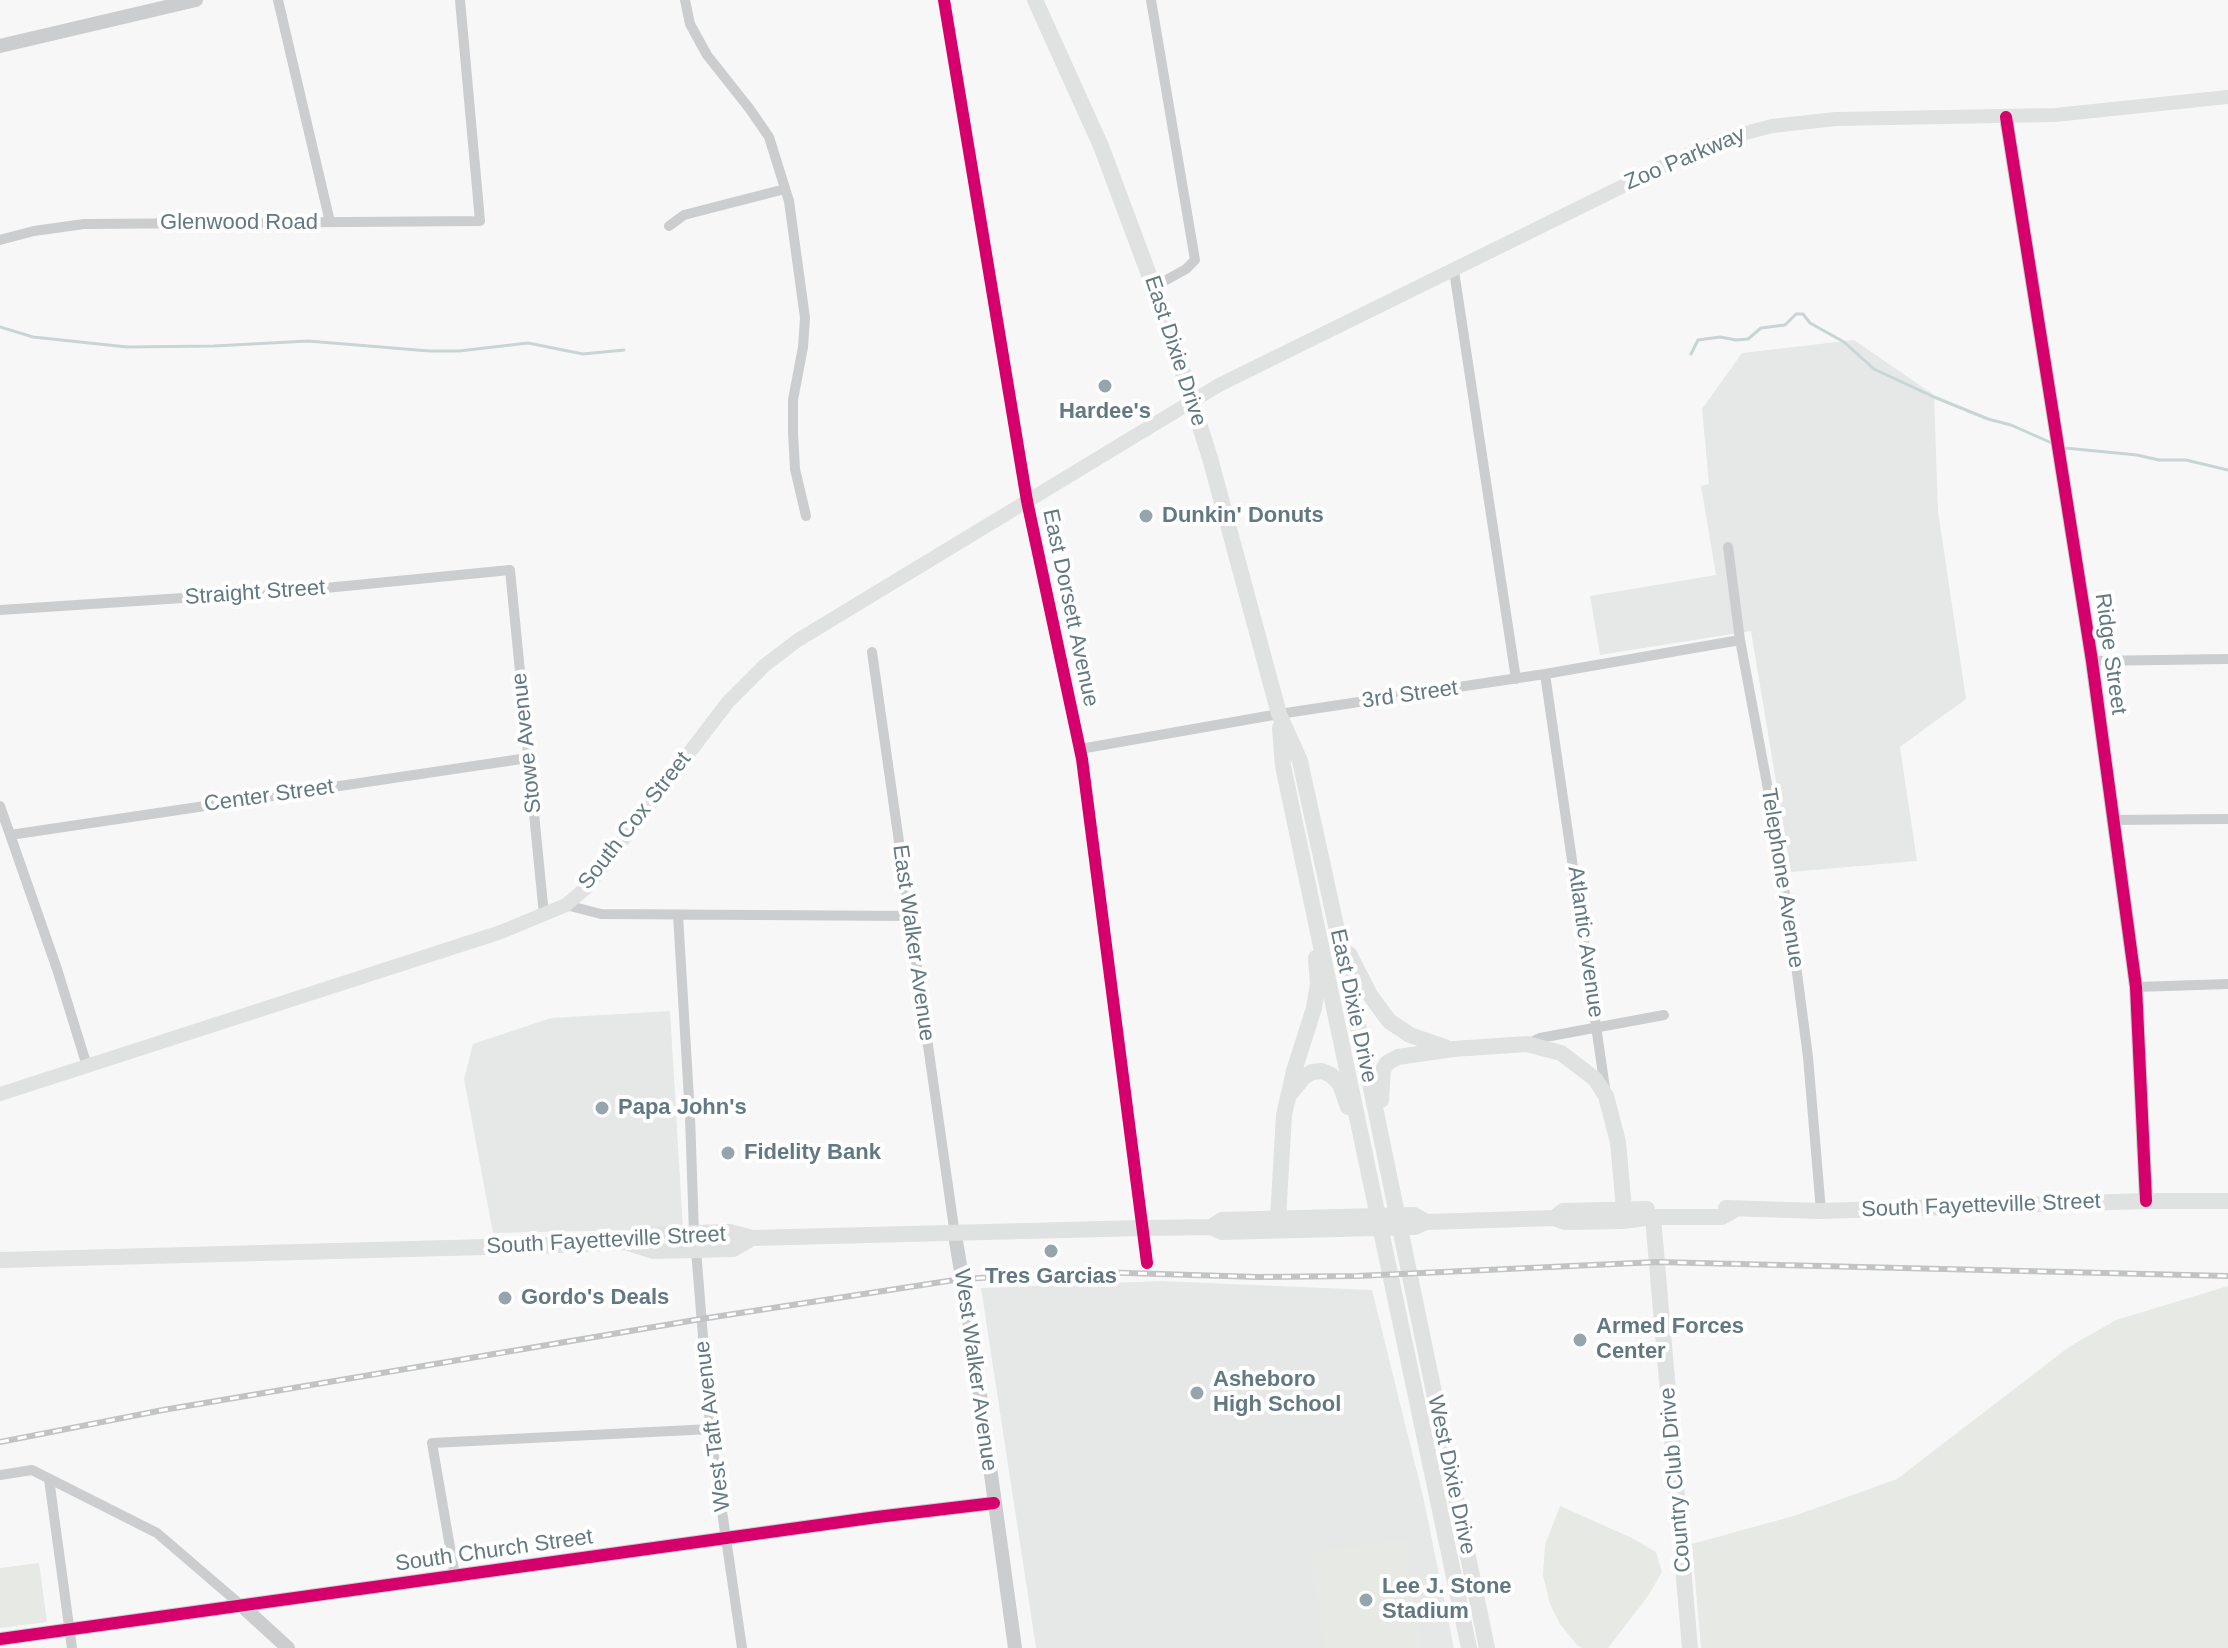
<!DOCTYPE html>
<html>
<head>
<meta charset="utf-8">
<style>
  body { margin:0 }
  canvas { display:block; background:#f7f7f7 }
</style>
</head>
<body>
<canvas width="2228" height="1648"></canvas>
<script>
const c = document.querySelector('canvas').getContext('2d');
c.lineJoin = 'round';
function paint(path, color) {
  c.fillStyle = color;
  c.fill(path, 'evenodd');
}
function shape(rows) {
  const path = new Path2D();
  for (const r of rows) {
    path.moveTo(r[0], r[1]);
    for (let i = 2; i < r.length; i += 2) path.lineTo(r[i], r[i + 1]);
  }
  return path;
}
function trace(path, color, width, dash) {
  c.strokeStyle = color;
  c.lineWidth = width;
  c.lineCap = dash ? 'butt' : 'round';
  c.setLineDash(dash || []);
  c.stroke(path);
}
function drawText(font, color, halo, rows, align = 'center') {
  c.font = font + ' Helvetica,sans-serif';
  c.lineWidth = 8;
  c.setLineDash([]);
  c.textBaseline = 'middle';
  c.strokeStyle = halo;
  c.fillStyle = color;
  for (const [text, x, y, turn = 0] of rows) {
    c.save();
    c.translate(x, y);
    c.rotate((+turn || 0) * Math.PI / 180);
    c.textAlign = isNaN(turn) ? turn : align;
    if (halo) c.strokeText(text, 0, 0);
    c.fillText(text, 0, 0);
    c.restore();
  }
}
paint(shape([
  [1854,340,1934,395,1938,511,1966,699,1900,747,1917,861,1791,872,1751,631,1600,655,1590,596,1716,575,1701,486,1709,484,1702,409,1742,353],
  [670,1011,683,1229,493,1233,464,1079,473,1044,551,1018],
  [1161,1281,1372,1290,1423,1496,1454,1648,1036,1648,981,1288]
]), '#e6e8e8');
paint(shape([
  [2228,1286,2228,1648,1701,1648,1692,1544,1797,1515,1897,1479,2069,1347,2116,1320],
  [1560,1506,1632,1538,1656,1552,1662,1572,1648,1596,1608,1648,1582,1648,1577,1645,1560,1624,1550,1604,1543,1575,1545,1545],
  [1405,1539,1422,1648,1325,1648,1310,1553],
  [39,1563,47,1622,0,1628,0,1568]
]), '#e6e9e4');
trace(shape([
  [0,327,33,337,127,347,214,346,308,341,429,351,459,351,528,343,583,354,624,350],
  [1691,354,1698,340,1720,337,1736,340,1748,339,1761,328,1785,325,1796,314,1803,314,1810,323,1844,342,1874,369,1934,397,1988,419,2011,425,2054,444],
  [2065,448,2137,455,2159,460,2186,460,2228,470]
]), '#c9d5d5', 3);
trace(shape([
  [278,0,330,222],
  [685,0,690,24,707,55,749,108,769,137,789,201,805,318,803,347,793,400,793,433,795,469,806,516],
  [944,0,1027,501,1082,759,1147,1263],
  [1151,0,1195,260,1186,269,1154,287],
  [669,226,684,215,785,189],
  [0,240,34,231,84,224,480,221,460,0],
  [1454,271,1516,679],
  [1728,547,1740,640,1773,816,1797,973,1808,1057,1821,1211],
  [0,610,305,590,510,570,544,915],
  [872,652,955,1235],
  [2092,661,2228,659],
  [1545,674,1605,1088],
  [1080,749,1279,714,1545,674,1740,640],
  [0,806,57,969,87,1066],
  [2113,820,2228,819],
  [10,835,528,758],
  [566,905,601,914,910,916],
  [678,915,690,1116,694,1233],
  [2136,987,2228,984],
  [1527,1044,1540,1038,1664,1015],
  [696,1250,711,1436,742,1648],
  [0,1475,32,1470,157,1533,242,1606],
  [49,1479,72,1648],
  [455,1576,432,1443,711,1429]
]), '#cccdce', 10);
trace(shape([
  [0,46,196,0],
  [2006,117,2092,661,2136,987,2146,1201],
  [955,1235,973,1344,1015,1648],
  [242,1606,288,1648],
  [0,1639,877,1517,994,1503]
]), '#cccdce', 14);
trace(shape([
  [0,1094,501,932,566,905,586,888,728,702,765,665,798,640,1219,385,1676,160,1730,137,1772,126,1836,119,2055,115,2228,97]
]), '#e0e1e1', 14);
trace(shape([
  [1035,0,1101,146,1167,323,1210,458,1279,714,1300,761,1361,1040,1487,1648],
  [1280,728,1283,766,1469,1648],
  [1349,954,1370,995,1389,1021,1410,1035,1445,1047],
  [1290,1094,1304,1077,1312,1072,1322,1071,1331,1075,1340,1084,1348,1107],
  [1381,1100,1383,1070,1387,1063,1398,1057,1453,1049,1527,1044,1561,1053,1595,1079,1606,1096,1618,1142,1624,1209],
  [1726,1208,1821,1211,2146,1201,2228,1201],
  [1653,1217,1690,1648],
  [1554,1218,1563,1211,1647,1209],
  [1278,1219,1284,1115,1294,1071,1314,1008,1318,984,1316,958],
  [1211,1227,1222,1220,1414,1215,1426,1222],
  [628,1243,653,1251,696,1250,733,1249,752,1238],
  [0,1260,560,1245,627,1242,663,1234,694,1233,730,1232,752,1238,1142,1228,1211,1227,1222,1232,1415,1227,1426,1222,1554,1218,1565,1222,1623,1221,1653,1217,1722,1217,1734,1210]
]), '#e0e1e1', 16);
const rail = shape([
  [0,1442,163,1410,701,1319,961,1279,1094,1272,1259,1277,1357,1276,1657,1262,2228,1276]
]);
trace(rail, '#c1c3c4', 6);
trace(rail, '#fff', 3, [9]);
trace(shape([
  [944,0,1027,501,1082,759,1147,1263],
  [2006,117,2092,661,2136,987,2146,1201],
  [0,1639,877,1517,994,1503]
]), '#d6006c', 12);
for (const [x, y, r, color] of [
  [1105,386,8,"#96a5ab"],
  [1146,516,8,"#96a5ab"],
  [602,1108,8,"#96a5ab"],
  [728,1153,8,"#96a5ab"],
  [1051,1251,8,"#96a5ab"],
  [505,1298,8,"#96a5ab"],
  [1580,1340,8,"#96a5ab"],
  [1197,1393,8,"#96a5ab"],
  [1366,1600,8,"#96a5ab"]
]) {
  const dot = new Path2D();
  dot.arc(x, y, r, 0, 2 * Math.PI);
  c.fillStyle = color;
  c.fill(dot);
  trace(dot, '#fff', 3);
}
drawText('22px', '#627982', '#fff', [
  ["Zoo Parkway",1685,159,-23],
  ["Glenwood Road",239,223],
  ["East Dixie Drive",1175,351,72],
  ["Straight Street",255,593,-4],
  ["East Dorsett Avenue",1070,608,78],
  ["Ridge Street",2110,654,82],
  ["3rd Street",1410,695,-8],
  ["Stowe Avenue",527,743,-96],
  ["Center Street",269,796,-8],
  ["South Cox Street",635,821,-52],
  ["Telephone Avenue",1782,878,81],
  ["Atlantic Avenue",1585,942,82],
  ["East Walker Avenue",913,943,82],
  ["East Dixie Drive",1353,1006,78],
  ["South Fayetteville Street",1981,1206,-2],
  ["South Fayetteville Street",606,1241,-3],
  ["West Walker Avenue",975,1370,82],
  ["West Taft Avenue",713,1426,-97],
  ["West Dixie Drive",1451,1475,78],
  ["Country Club Drive",1676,1480,-95],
  ["South Church Street",494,1551,-8]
]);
drawText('bold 22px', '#627982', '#fff', [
  ["Hardee's",1105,412,"center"],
  ["Dunkin' Donuts",1162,516],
  ["Papa John's",618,1108],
  ["Fidelity Bank",744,1153],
  ["Tres Garcias",1051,1277,"center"],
  ["Gordo's Deals",521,1298],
  ["Armed Forces",1596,1327],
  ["Center",1596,1352],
  ["Asheboro",1213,1380],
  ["High School",1213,1405],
  ["Lee J. Stone",1382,1587],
  ["Stadium",1382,1612]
], 'left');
</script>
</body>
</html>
